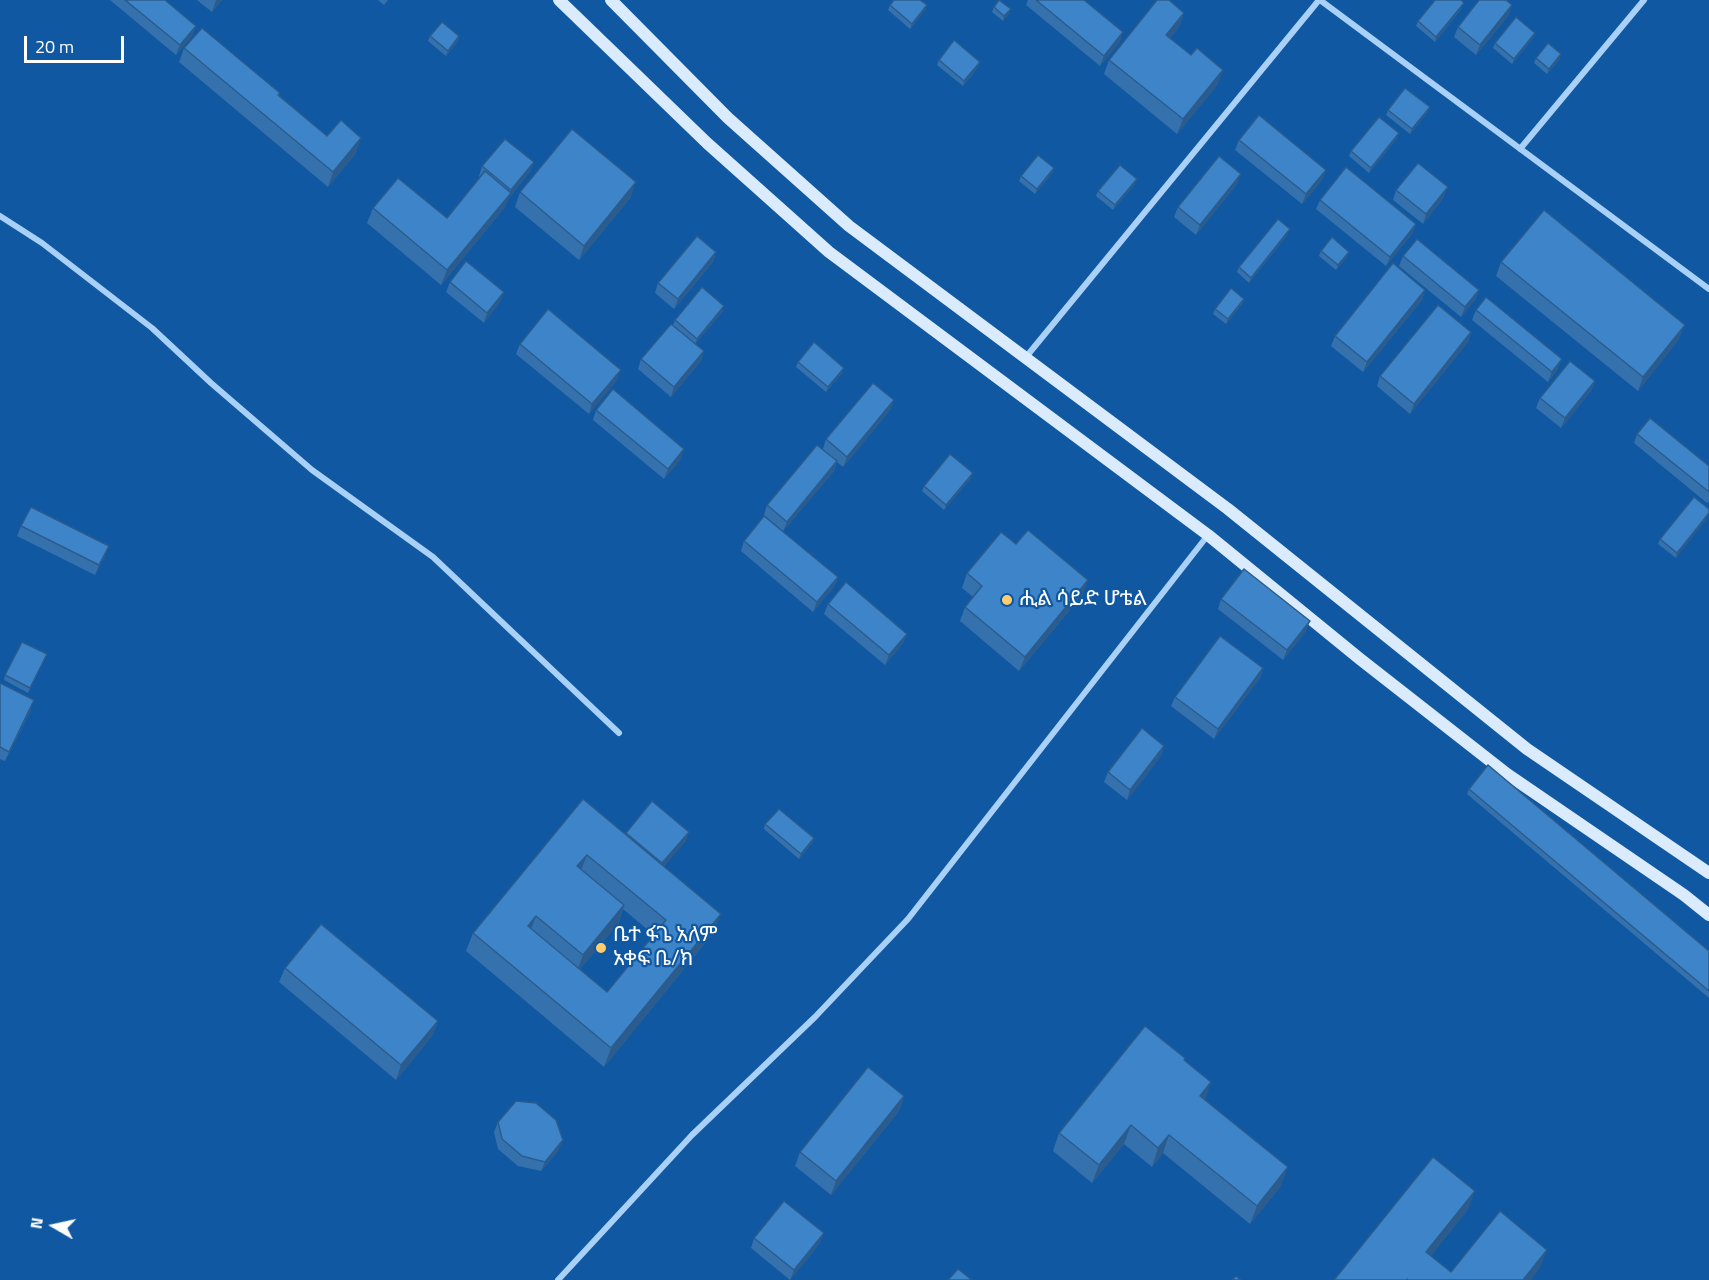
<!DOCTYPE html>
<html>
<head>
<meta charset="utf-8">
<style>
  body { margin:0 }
  #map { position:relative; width:1709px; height:1280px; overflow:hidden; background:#1058a1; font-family:"Titillium Web",sans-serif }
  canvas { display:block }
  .north { position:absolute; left:24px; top:1196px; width:60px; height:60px; -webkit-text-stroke:4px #1058a1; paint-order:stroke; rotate:279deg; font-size:16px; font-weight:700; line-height:24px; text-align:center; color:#fff }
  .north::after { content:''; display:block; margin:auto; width:21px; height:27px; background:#fff; clip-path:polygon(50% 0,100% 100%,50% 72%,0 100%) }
  .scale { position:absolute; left:24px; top:36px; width:100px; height:27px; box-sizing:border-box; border:3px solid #fff; border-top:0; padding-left:8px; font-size:18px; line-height:21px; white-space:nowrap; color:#fff; -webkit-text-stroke:4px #1058a1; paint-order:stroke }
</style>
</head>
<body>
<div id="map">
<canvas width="1709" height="1280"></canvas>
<div class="north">N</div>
<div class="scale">20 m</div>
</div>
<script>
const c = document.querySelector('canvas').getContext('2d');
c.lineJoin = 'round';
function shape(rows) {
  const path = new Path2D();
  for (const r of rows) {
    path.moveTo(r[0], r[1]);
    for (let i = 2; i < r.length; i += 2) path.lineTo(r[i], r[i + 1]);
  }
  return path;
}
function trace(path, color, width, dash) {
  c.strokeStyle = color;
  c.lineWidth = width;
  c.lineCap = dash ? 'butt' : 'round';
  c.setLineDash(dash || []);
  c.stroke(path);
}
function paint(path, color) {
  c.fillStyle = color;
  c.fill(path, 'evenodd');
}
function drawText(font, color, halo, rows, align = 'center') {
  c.font = font + ' "Titillium Web","Noto Sans Ethiopic",sans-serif';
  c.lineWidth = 4.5;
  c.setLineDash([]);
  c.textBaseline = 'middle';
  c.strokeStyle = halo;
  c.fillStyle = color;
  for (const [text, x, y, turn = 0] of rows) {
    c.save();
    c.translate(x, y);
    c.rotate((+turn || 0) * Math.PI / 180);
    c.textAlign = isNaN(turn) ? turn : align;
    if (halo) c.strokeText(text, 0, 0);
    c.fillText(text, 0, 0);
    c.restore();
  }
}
trace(shape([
  [1320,0,1709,289],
  [1520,149,1644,0],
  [0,216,42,243,152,328,211,383,312,470,433,557,619,733],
  [1026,357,1319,0],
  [558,1280,692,1135,815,1017,908,919,1208,535]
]), '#a9d0f6', 6);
trace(shape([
  [559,0,707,143,829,252,1208,535,1360,659,1507,774,1684,895,1709,915],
  [611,0,728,118,849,226,1228,509,1527,749,1709,873]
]), '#daebfe', 12);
paint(shape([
  [110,0,165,0,196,26,192,36,176,55],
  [197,0,222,0,212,12],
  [378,0,388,0,384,5],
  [1028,0,1084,0,1120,42,1100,66,1026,5],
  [890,5,927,5,925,10,910,29,888,10],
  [994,7,1009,14,1003,21,992,12],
  [1462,8,1435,42,1416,26,1418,21],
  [1184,13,1179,27,1170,38,1191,55,1218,84,1177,134,1104,74,1109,60],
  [1509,15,1476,55,1454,37,1458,27],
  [1535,33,1533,38,1512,64,1493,48,1495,43],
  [430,36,459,36,458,41,446,56,428,41],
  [184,48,279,95,327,136,356,153,328,187,179,62],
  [1536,58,1560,59,1547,74,1534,63],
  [939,60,980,62,978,67,963,86,937,65],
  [1430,107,1428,112,1410,134,1386,115,1388,110],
  [1399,133,1397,138,1369,173,1349,156,1351,151],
  [1239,140,1326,170,1322,180,1302,204,1235,150],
  [534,162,530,172,508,199,505,207,441,285,367,223,373,208,447,218,480,177,479,176,482,166],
  [1054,168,1052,173,1035,194,1019,181,1021,176],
  [1135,184,1113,210,1096,196,1098,191],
  [1237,184,1196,235,1174,217,1178,207],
  [1396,190,1444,197,1423,224,1393,200],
  [520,192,631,197,579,260,515,207],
  [1320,200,1416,224,1412,234,1386,266,1316,209],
  [1288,234,1249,283,1237,272,1239,267],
  [1321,251,1349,252,1347,257,1336,270,1319,256],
  [716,252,713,262,674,309,655,293,658,283],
  [1403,256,1479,290,1475,300,1461,317,1399,266],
  [1501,262,1679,339,1638,391,1496,276],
  [450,282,500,302,484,323,446,292],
  [1425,290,1422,300,1363,372,1331,346,1335,336],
  [1244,299,1242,304,1226,324,1213,314,1215,309],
  [1476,310,1558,369,1548,382,1472,320],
  [723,311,695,344,704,351,701,361,671,397,638,369,641,359,673,325,675,320],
  [1471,332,1468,342,1410,414,1377,386,1380,376],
  [520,344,617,380,589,414,516,354],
  [798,362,842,373,826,392,796,367],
  [1595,381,1591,391,1561,428,1536,408,1540,398],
  [894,400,890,410,843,467,837,462,834,471,783,531,764,515,767,505,823,449,826,439],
  [596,410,681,459,664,479,593,420],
  [1637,434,1709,466,1709,501,1707,503,1634,443],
  [971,478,944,510,922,491,924,486],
  [1709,509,1676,558,1658,544,1660,539],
  [21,526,105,556,95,575,17,536],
  [744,541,838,577,834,587,813,612,741,551],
  [1016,544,1083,594,1019,671,960,621,965,607,973,597,962,588,967,573],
  [1221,599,1306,631,1283,660,1218,609],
  [828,604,907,634,903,643,885,665,824,614],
  [47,654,28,693,4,680,5,675],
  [1263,668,1260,678,1214,739,1171,706,1175,697],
  [0,683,31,710,5,761,0,759],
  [1164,746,1161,756,1127,800,1104,782,1108,772],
  [1469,789,1709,951,1709,998,1467,794],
  [583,799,625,834,689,832,685,842,664,866,714,932,604,1067,466,951,473,933],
  [623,909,654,935,607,992,580,969,618,924],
  [765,824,814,838,812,843,799,859,764,829],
  [285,968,438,1021,432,1036,396,1080,279,982],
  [1185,1058,1184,1060,1205,1100,1281,1186,1250,1224,1163,1153,1152,1167,1124,1144,1092,1183,1053,1151,1059,1133],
  [904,1096,899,1111,831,1195,795,1166,800,1152],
  [498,1122,559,1150,541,1171,518,1166,498,1149,494,1132],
  [754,1238,820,1243,790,1280,751,1248]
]), '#3572ad');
paint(shape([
  [216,0,222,0,212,12],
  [1464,3,1462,8,1435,42,1436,37],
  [927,5,925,10,910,29,912,24],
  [1512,5,1509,15,1476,55,1480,45],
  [1011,9,1009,14,1003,21,1004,16],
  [1184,13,1179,27,1161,49,1166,35],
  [196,26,192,36,176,55,180,45],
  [1123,32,1120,42,1100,66,1104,56],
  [1535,33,1533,38,1512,64,1514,59],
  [459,36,458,41,446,56,448,51],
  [1561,54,1560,59,1547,74,1549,69],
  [980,62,978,67,963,86,964,81],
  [1223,70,1218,84,1177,134,1183,119],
  [1430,107,1428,112,1410,134,1412,129],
  [1399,133,1397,138,1369,173,1371,168],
  [361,138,356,153,328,187,333,172],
  [534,162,530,172,508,199,505,207,441,285,447,270],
  [1054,168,1052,173,1035,194,1037,189],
  [1326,170,1322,180,1302,204,1306,194],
  [1241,174,1237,184,1196,235,1200,225],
  [1137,179,1135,184,1113,210,1115,205],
  [636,182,631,197,579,260,584,246],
  [1448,187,1444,197,1423,224,1426,214],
  [1416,224,1412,234,1386,266,1390,257],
  [1290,229,1288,234,1249,283,1251,278],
  [716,252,713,262,674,309,678,299],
  [1349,252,1347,257,1336,270,1338,265],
  [1425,290,1422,300,1363,372,1367,362],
  [1479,290,1475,300,1461,317,1465,307],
  [504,292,500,302,484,323,487,313],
  [1244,299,1242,304,1226,324,1228,319],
  [724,306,723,311,695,344,697,339],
  [1685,325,1679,339,1638,391,1643,377],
  [1471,332,1468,342,1410,414,1414,404],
  [704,351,701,361,671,397,674,387],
  [1562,359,1558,369,1548,382,1552,372],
  [844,368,842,373,826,392,828,387],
  [621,370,617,380,589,414,592,404],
  [1595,381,1591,391,1561,428,1565,418],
  [894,400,890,410,843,467,847,457],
  [684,449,681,459,664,479,668,469],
  [837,461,834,471,783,531,787,522],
  [973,473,971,478,944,510,946,505],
  [1709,513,1709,516,1676,558,1677,553],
  [109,546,105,556,95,575,99,565],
  [838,577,834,587,813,612,817,602],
  [1088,580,1083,594,1019,671,1025,657],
  [1310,621,1306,631,1283,660,1287,650],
  [907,634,903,643,885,665,889,655],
  [1263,668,1260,678,1214,739,1218,729],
  [34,700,31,710,5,761,9,752],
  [1164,746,1161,756,1127,800,1130,790],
  [689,832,685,842,659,873,662,863],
  [814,838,812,843,799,859,801,854],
  [587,855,580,873,577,866],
  [624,905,618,924,576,974,583,955],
  [721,914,714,932,604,1067,611,1048],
  [536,916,529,935,528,926],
  [438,1021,432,1036,396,1080,401,1065],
  [1211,1082,1205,1101,1200,1096],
  [904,1096,899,1111,831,1195,836,1181],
  [1131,1125,1124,1144,1092,1183,1099,1165],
  [1169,1135,1163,1153,1152,1167,1158,1148],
  [563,1140,559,1150,541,1171,545,1162],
  [1288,1167,1281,1186,1250,1224,1257,1206],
  [1475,1191,1468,1210,1419,1271,1426,1252],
  [824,1233,820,1243,790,1280,794,1270],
  [1547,1250,1540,1268,1531,1280,1523,1280]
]), '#2b5c8d');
const building = shape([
  [125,0,165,0,196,26,180,45,125,0],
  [894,0,920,0,927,5,912,24,890,5,894,0],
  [999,0,1011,9,1004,16,994,7,999,0],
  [1036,0,1084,0,1123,32,1104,56,1036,0],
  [1157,0,1169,0,1184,13,1166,35,1191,55,1197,48,1223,70,1183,119,1109,60,1157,0],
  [1435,0,1461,0,1464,3,1436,37,1418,21,1435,0],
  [1479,0,1506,0,1512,5,1480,45,1458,27,1479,0],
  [1516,17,1535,33,1514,59,1495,43,1516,17],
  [442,22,459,36,448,51,430,36,442,22],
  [202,28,280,93,278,95,327,136,341,120,361,138,333,172,184,48,202,28],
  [954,40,980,62,964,81,939,60,954,40],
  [1548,43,1561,54,1549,69,1536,58,1548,43],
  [1405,88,1430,107,1412,129,1388,110,1405,88],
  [1259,115,1326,170,1306,194,1239,140,1259,115],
  [1379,117,1399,133,1371,168,1351,151,1379,117],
  [572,129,636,182,584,246,520,192,572,129],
  [505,139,534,162,511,190,482,166,505,139],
  [1038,155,1054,168,1037,189,1021,176,1038,155],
  [1219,156,1241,174,1200,225,1178,207,1219,156],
  [1418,163,1448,187,1426,214,1396,190,1418,163],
  [1120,165,1137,179,1115,205,1098,191,1120,165],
  [1346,167,1416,224,1390,257,1320,200,1346,167],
  [485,171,511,193,447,270,373,208,398,178,447,218,485,171],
  [1544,210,1685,325,1643,377,1501,262,1544,210],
  [1278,219,1290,229,1251,278,1239,267,1278,219],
  [697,236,716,252,678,299,658,283,697,236],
  [1332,237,1349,252,1338,265,1321,251,1332,237],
  [1417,239,1479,290,1465,307,1403,256,1417,239],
  [466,261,504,292,487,313,450,282,466,261],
  [1393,263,1425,290,1367,362,1335,336,1393,263],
  [702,287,724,306,697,339,675,320,702,287],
  [1231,288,1244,299,1228,319,1215,309,1231,288],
  [1486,297,1562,359,1552,372,1476,310,1486,297],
  [1438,305,1471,332,1414,404,1380,376,1438,305],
  [548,309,621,370,592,404,520,344,548,309],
  [671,324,704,351,674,387,641,359,671,324],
  [814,342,844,368,828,387,798,362,814,342],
  [1570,361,1595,381,1565,418,1540,398,1570,361],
  [873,383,894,400,847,457,826,439,873,383],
  [613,389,684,449,668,469,596,410,613,389],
  [1650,418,1709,466,1709,492,1637,434,1650,418],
  [817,445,837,461,787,522,767,505,817,445],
  [950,454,973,473,946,505,924,486,950,454],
  [1694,497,1709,509,1709,513,1677,553,1660,539,1694,497],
  [31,507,109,546,99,565,21,526,31,507],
  [764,516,838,577,817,602,744,541,764,516],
  [1028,530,1088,580,1025,657,965,607,982,586,967,573,1001,532,1016,544,1028,530],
  [1244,569,1310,621,1287,650,1221,599,1244,569],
  [846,582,907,634,889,655,828,604,846,582],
  [1220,636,1263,668,1218,729,1175,697,1220,636],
  [22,642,47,654,30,688,5,675,22,642],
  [0,683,34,700,9,752,0,747,0,683],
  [1142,728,1164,746,1130,790,1108,772,1142,728],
  [1488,765,1709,951,1709,991,1469,789,1488,765],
  [583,799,721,914,611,1048,473,933,583,799],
  [587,855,666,920,607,992,528,926,536,916,583,955,624,905,577,866,587,855],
  [652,801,689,832,662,863,626,833,652,801],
  [779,809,814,838,801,854,765,824,779,809],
  [321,924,438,1021,401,1065,285,968,321,924],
  [1145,1026,1185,1058,1184,1060,1211,1082,1200,1096,1288,1167,1257,1206,1169,1135,1158,1148,1131,1125,1099,1165,1059,1133,1145,1026],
  [868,1067,904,1096,836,1181,800,1152,868,1067],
  [516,1101,536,1103,556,1120,563,1140,545,1162,522,1156,502,1139,498,1122,516,1101],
  [1433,1157,1475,1191,1426,1252,1451,1272,1500,1211,1547,1250,1523,1280,1408,1280,1407,1279,1406,1280,1334,1280,1433,1157],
  [784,1201,824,1233,794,1270,754,1238,784,1201],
  [958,1269,972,1280,948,1280,958,1269],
  [1236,1276,1241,1280,1232,1280,1236,1276]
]);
paint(building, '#3e84c9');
trace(building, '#2b5c8d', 1.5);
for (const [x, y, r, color] of [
  [1007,600,6,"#ffcd6e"],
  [601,948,6,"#ffcd6e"]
]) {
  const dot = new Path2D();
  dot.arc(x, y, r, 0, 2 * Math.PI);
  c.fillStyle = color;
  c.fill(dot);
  trace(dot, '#1058a1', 2);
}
drawText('21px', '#fff', '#1058a1', [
  ["ሒል ሳይድ ሆቴል",1019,600],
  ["ቤተ ፋጌ አለም",613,936],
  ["አቀፍ ቤ/ክ",613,960]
], 'left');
</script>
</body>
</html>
